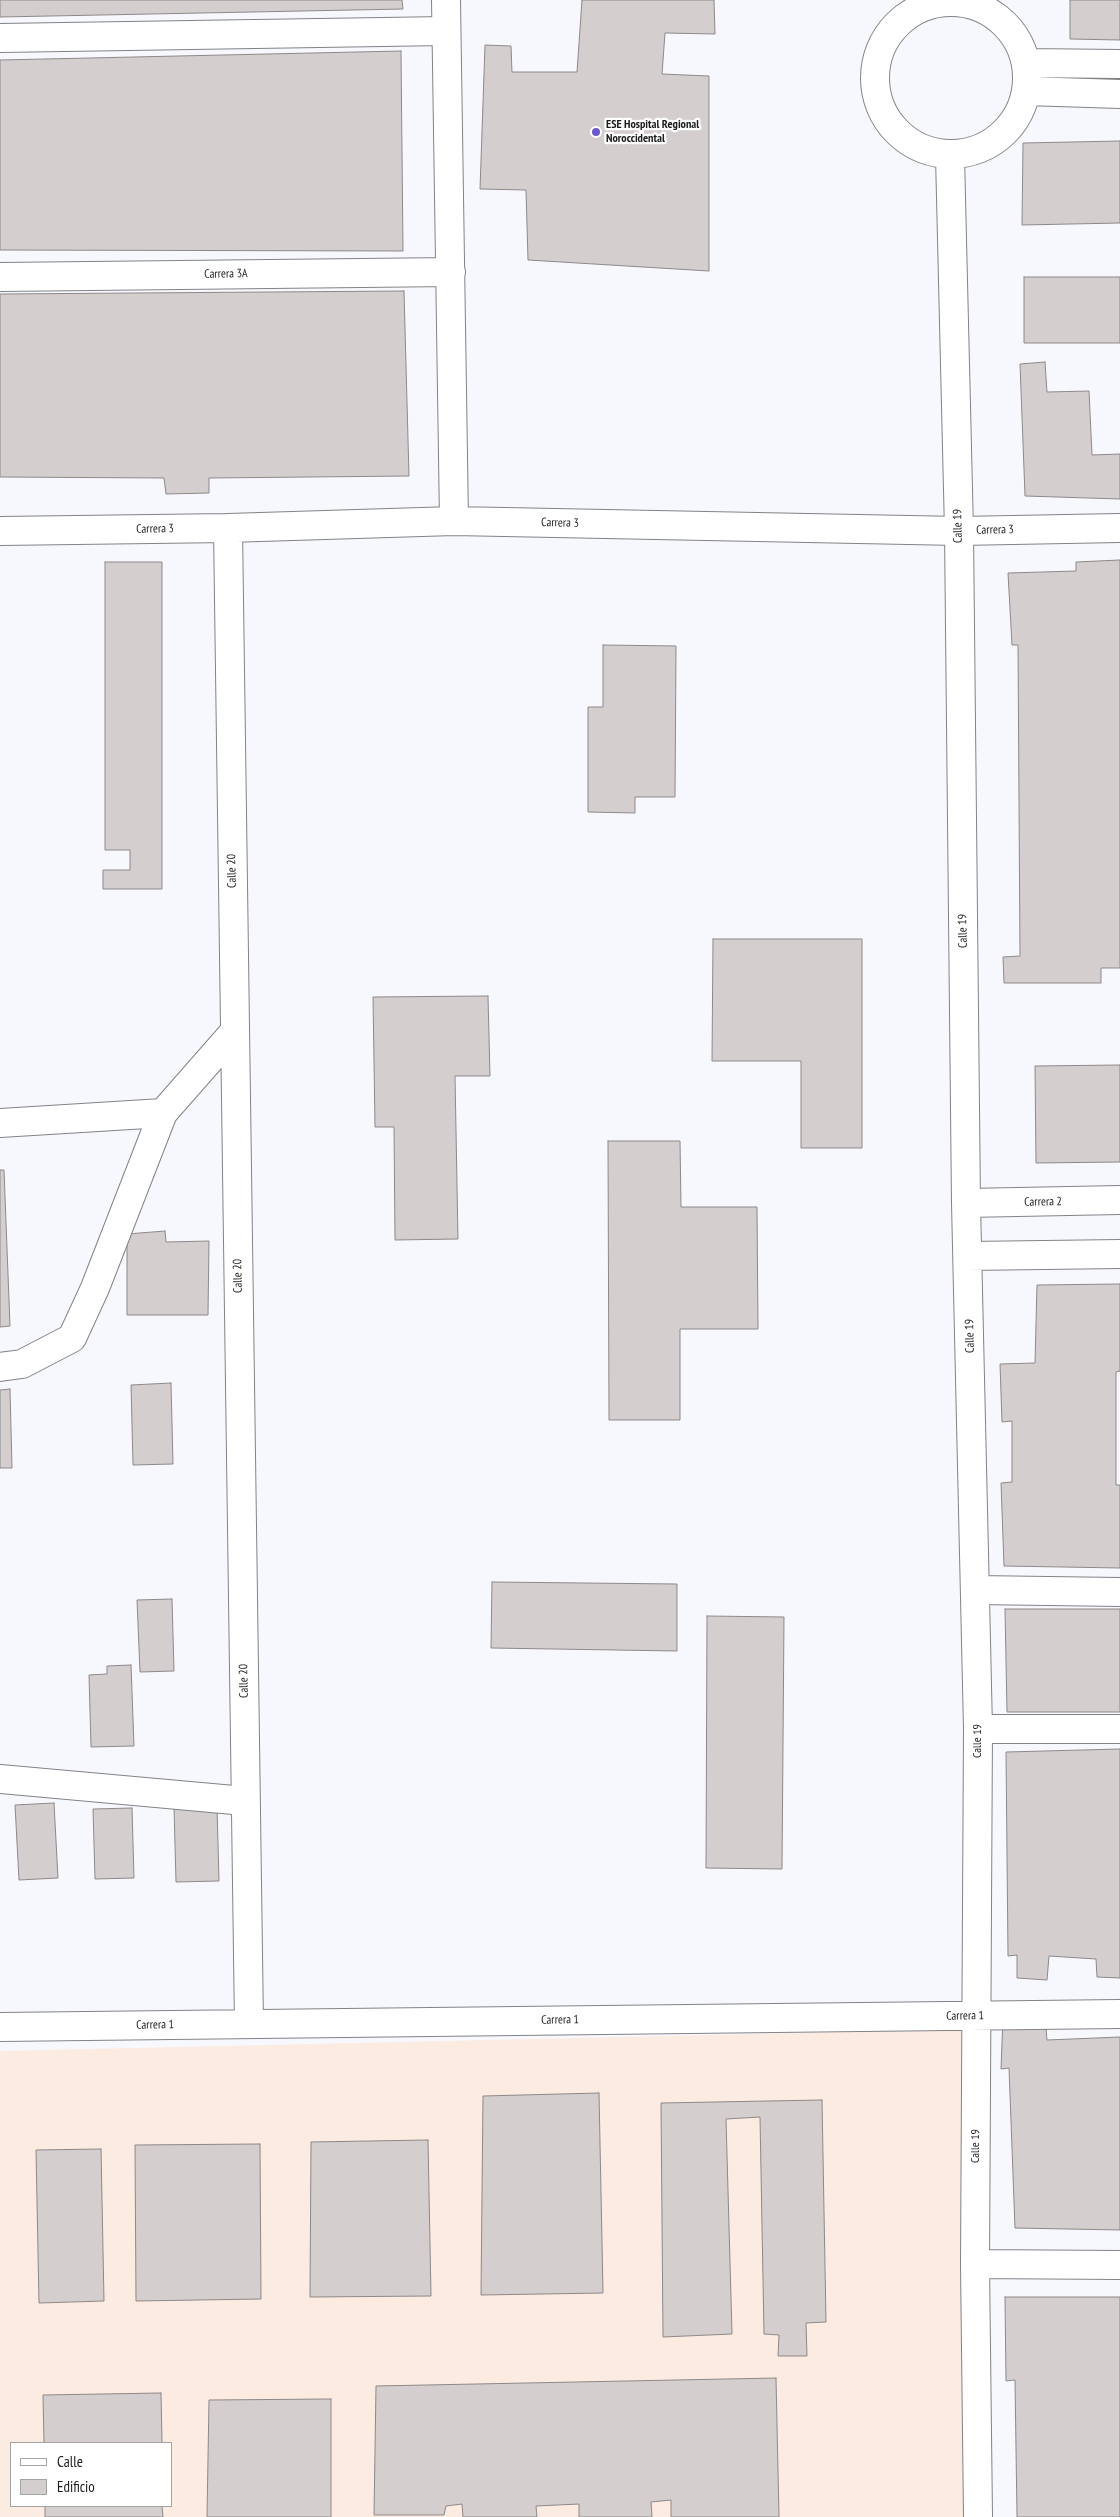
<!DOCTYPE html>
<html>
<head>
<meta charset="utf-8">
<style>
  body { margin:0 }
  #map { position:relative; width:1120px; height:2517px; overflow:hidden; background:#f7f8fd; font-family:"PT Sans Narrow",sans-serif }
  canvas { display:block }
  .legend { position:absolute; left:10px; top:2442px; width:162px; height:65px; box-sizing:border-box; background:#fff; border:1px solid #a3a4a4; margin:0; padding:6px 9px; list-style:none; font-size:15px; color:#1a1b1c }
  .legend li { display:flex; align-items:center; gap:10px; height:25px }
  .legend b { width:25px; border:1px solid #a3a4a4 }
</style>
</head>
<body>
<div id="map">
<canvas width="1120" height="2517"></canvas>
<ul class="legend">
<li><b style="height:6px;background:#fff"></b>Calle</li>
<li><b style="height:14px;background:#d4cece"></b>Edificio</li>
</ul>
</div>
<script>
const c = document.querySelector('canvas').getContext('2d');
c.lineJoin = 'round';
function paint(path, color) {
  c.fillStyle = color;
  c.fill(path, 'evenodd');
}
function shape(rows) {
  const path = new Path2D();
  for (const r of rows) {
    if (r.length === 3) {
      path.moveTo(r[0] + r[2], r[1]);
      path.arc(r[0], r[1], r[2], 0, 2 * Math.PI);
      continue;
    }
    path.moveTo(r[0], r[1]);
    for (let i = 2; i < r.length; i += 2) path.lineTo(r[i], r[i + 1]);
  }
  return path;
}
function trace(path, color, width, dash) {
  c.strokeStyle = color;
  c.lineWidth = width;
  c.lineCap = dash ? 'butt' : 'round';
  c.setLineDash(dash || []);
  c.stroke(path);
}
function drawText(font, color, halo, rows, align = 'center') {
  c.font = font + ' "PT Sans Narrow",sans-serif';
  c.lineWidth = 4.5;
  c.setLineDash([]);
  c.textBaseline = 'middle';
  c.strokeStyle = halo;
  c.fillStyle = color;
  for (const [text, x, y, turn = 0] of rows) {
    c.save();
    c.translate(x, y);
    c.rotate((+turn || 0) * Math.PI / 180);
    c.textAlign = isNaN(turn) ? turn : align;
    if (halo) c.strokeText(text, 0, 0);
    c.fillText(text, 0, 0);
    c.restore();
  }
}
paint(shape([
  [976,2029,981,2517,0,2517,0,2051],
  [11,2443,171,2443,171,2506,11,2506]
]), '#fcebe0');
const building = shape([
  [0,0,402,0,403,9,0,17,0,0],
  [582,0,714,0,715,34,665,33,662,74,709,76,709,271,528,260,526,190,480,189,485,45,511,46,512,72,577,72,582,0],
  [1070,0,1120,0,1120,40,1070,39,1070,0],
  [401,51,403,251,0,250,0,60,401,51],
  [1120,141,1120,223,1022,225,1023,143,1120,141],
  [1024,277,1120,277,1120,343,1024,343,1024,277],
  [404,291,409,476,209,478,209,493,166,494,164,478,0,477,0,294,404,291],
  [1045,362,1047,392,1089,391,1092,455,1120,454,1120,499,1025,496,1020,364,1045,362],
  [1120,560,1120,968,1101,968,1101,983,1004,983,1003,957,1020,956,1018,645,1012,645,1008,573,1076,571,1076,562,1120,560],
  [105,562,162,562,162,889,103,889,103,870,130,870,130,850,105,850,105,562],
  [603,645,676,646,675,797,635,797,635,813,588,812,588,707,603,707,603,645],
  [713,939,862,939,862,1148,801,1148,801,1061,712,1061,713,939],
  [488,996,490,1076,455,1076,458,1239,395,1240,394,1127,375,1127,373,997,488,996],
  [1120,1065,1120,1162,1036,1163,1035,1066,1120,1065],
  [608,1141,680,1141,681,1207,757,1207,758,1329,680,1329,680,1420,609,1420,608,1141],
  [0,1170,4,1170,10,1326,0,1327,0,1170],
  [165,1231,166,1242,209,1241,208,1315,127,1315,127,1234,165,1231],
  [1120,1284,1120,1371,1116,1372,1116,1485,1120,1485,1120,1568,1004,1566,1001,1483,1012,1482,1012,1421,1002,1422,1000,1364,1035,1363,1037,1285,1120,1284],
  [171,1383,173,1464,133,1465,131,1385,171,1383],
  [10,1389,12,1468,0,1468,0,1390,10,1389],
  [492,1582,677,1584,677,1651,491,1648,492,1582],
  [172,1599,174,1671,140,1672,137,1600,172,1599],
  [1005,1609,1120,1609,1120,1712,1007,1712,1005,1609],
  [707,1616,784,1617,782,1869,706,1868,707,1616],
  [131,1665,134,1746,91,1747,89,1675,107,1674,107,1666,131,1665],
  [1120,1749,1120,1978,1097,1977,1096,1959,1049,1956,1047,1980,1017,1978,1017,1955,1008,1956,1006,1752,1120,1749],
  [54,1803,58,1878,19,1880,15,1805,54,1803],
  [217,1806,219,1881,176,1882,174,1807,217,1806],
  [132,1808,134,1878,95,1879,93,1809,132,1808],
  [1045,2015,1047,2040,1120,2037,1120,2230,1015,2228,1009,2068,1001,2069,1003,2017,1045,2015],
  [599,2093,603,2293,481,2295,483,2096,599,2093],
  [822,2100,826,2322,806,2323,807,2356,778,2356,779,2335,764,2334,760,2117,726,2119,732,2334,663,2337,661,2103,822,2100],
  [428,2140,431,2296,310,2297,311,2142,428,2140],
  [260,2144,261,2299,136,2301,135,2145,260,2144],
  [101,2149,104,2301,39,2303,36,2150,101,2149],
  [1005,2297,1120,2297,1120,2517,1017,2517,1015,2380,1006,2381,1005,2297],
  [776,2378,779,2517,671,2517,671,2500,651,2502,652,2517,579,2517,579,2504,536,2506,537,2517,463,2517,462,2504,446,2506,444,2515,374,2515,376,2386,776,2378],
  [161,2393,162,2443,44,2443,43,2395,161,2393],
  [331,2399,331,2517,207,2517,209,2400,331,2399],
  [45,2506,162,2506,163,2517,45,2517,45,2506]
]);
paint(building, '#d4cece');
trace(building, '#8e8989', 1);
const minor = shape([
  [446,0,454,521],
  [951,78,76],
  [0,38,446,31],
  [1026,63,1120,64],
  [1026,91,1120,94],
  [950,156,959,531,966,1203,978,1729,975,2264,978,2517],
  [0,277,451,272],
  [228,528,249,2024],
  [0,531,228,528,454,521,959,531,1120,528],
  [0,1123,163,1113,235,1031],
  [966,1203,1120,1200],
  [968,1256,1120,1254],
  [0,1367,22,1364,72,1338,95,1288,163,1113],
  [976,1590,1120,1592],
  [978,1729,1120,1729],
  [0,1779,245,1801],
  [0,2027,1120,2014],
  [975,2264,1120,2265]
]);
trace(minor, '#818387', 30);
trace(minor, '#fff', 28);
for (const [x, y, r, color] of [
  [596,132,5,"#6e57d0"]
]) {
  const dot = new Path2D();
  dot.arc(x, y, r, 0, 2 * Math.PI);
  c.fillStyle = color;
  c.fill(dot);
  trace(dot, '#fff', 2);
}
drawText('bold 12px', '#1a1b1c', '#fff', [
  ["ESE Hospital Regional",606,125],
  ["Noroccidental",606,139]
], 'left');
drawText('12px', '#1a1b1c', '#fff', [
  ["Carrera 3A",226,274,-1],
  ["Carrera 3",560,523,1],
  ["Calle 19",958,526,-91],
  ["Carrera 3",155,529,-1],
  ["Carrera 3",995,530,-1],
  ["Calle 20",232,871,-91],
  ["Calle 19",963,931,-91],
  ["Carrera 2",1043,1202,-1],
  ["Calle 20",238,1276,-91],
  ["Calle 19",970,1336,-91],
  ["Calle 20",244,1681,-91],
  ["Calle 19",978,1741,-90],
  ["Carrera 1",965,2016,-1],
  ["Carrera 1",560,2020,-1],
  ["Carrera 1",155,2025,-1],
  ["Calle 19",976,2146,-90]
]);
</script>
</body>
</html>
